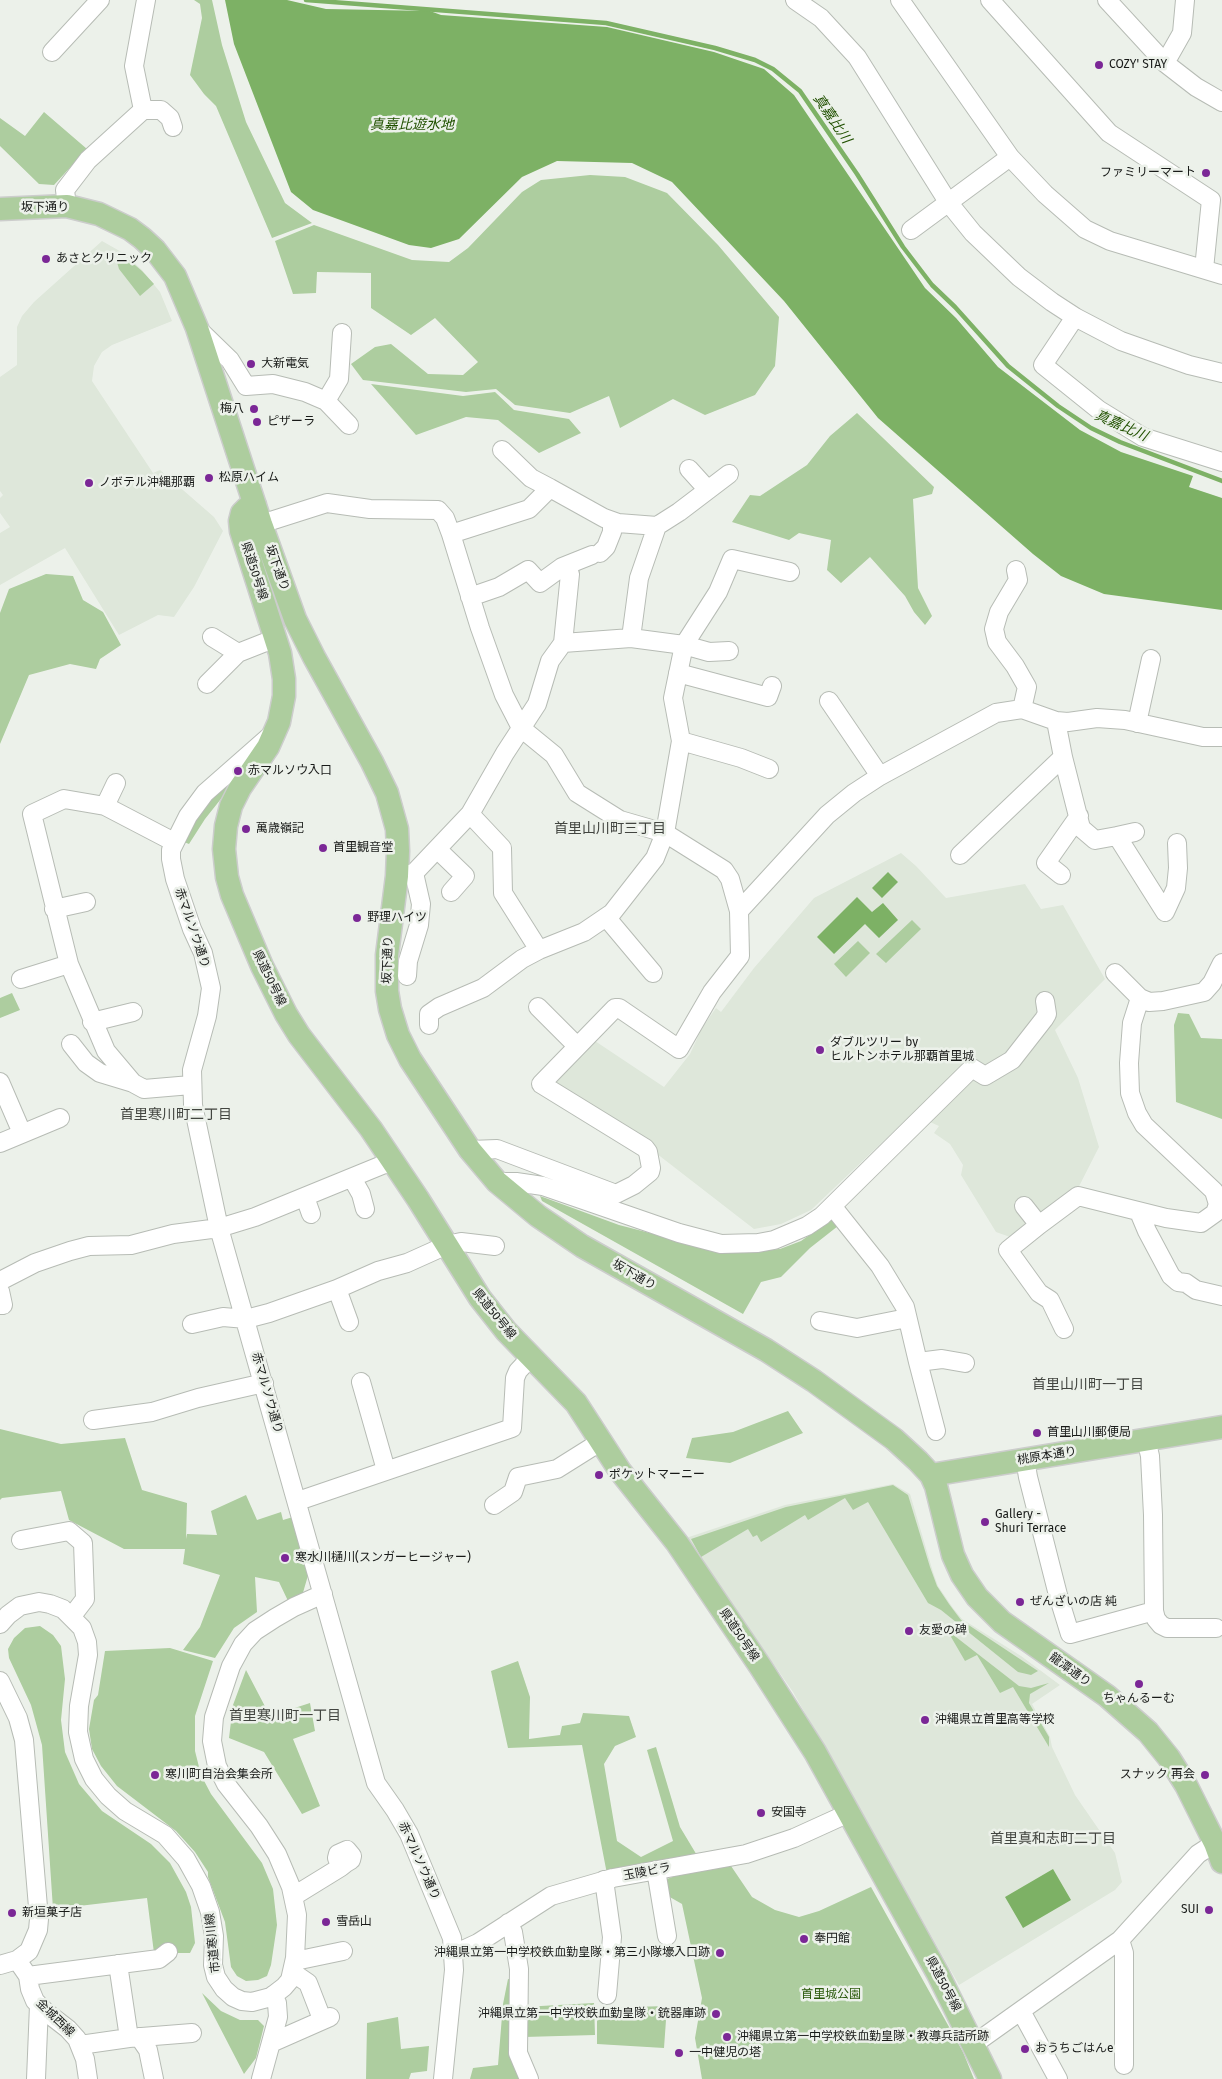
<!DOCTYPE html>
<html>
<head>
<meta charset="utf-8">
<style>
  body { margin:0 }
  canvas { display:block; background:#ecf1ea }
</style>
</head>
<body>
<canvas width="1222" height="2079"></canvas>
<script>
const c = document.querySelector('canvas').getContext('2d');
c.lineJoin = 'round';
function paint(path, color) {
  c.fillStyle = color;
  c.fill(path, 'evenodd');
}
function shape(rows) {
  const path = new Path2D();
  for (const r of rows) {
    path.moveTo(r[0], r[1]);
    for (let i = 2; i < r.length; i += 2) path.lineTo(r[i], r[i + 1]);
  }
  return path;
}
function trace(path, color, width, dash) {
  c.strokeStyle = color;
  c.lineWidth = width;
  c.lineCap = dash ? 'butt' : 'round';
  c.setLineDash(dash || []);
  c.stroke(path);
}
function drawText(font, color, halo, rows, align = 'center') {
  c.font = font + ' "Fira Sans","Noto Sans JP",sans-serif';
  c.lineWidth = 5;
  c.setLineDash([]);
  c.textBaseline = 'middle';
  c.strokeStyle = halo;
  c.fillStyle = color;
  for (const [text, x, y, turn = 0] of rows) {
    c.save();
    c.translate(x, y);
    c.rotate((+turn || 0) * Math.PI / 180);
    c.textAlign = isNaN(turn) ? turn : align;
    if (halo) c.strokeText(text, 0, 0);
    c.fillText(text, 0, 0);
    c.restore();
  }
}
paint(shape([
  [102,241,125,254,142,270,160,292,172,321,112,345,102,352,94,366,92,381,153,473,160,470,214,517,223,531,194,587,174,617,158,615,119,635,65,548,0,585,0,533,10,527,0,513,0,498,3,495,0,491,0,377,17,365,17,327,22,316,34,302],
  [901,853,916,866,946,898,1025,884,1041,909,1063,905,1105,979,1055,1030,1078,1078,1099,1147,1070,1204,1013,1238,996,1232,961,1175,963,1165,950,1144,934,1133,939,1126,912,1114,811,1210,781,1224,754,1229,652,1150,552,1082,592,1039,664,1087,690,1054,702,1028,716,1008,721,1012,754,968,814,898],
  [893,1484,910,1494,933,1572,938,1586,953,1608,962,1619,1021,1656,1060,1685,1032,1704,1050,1737,1052,1747,1075,1795,1115,1853,1122,1882,1115,1890,959,1985,793,1692,686,1538,785,1505]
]), '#dee7da');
paint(shape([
  [194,0,212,0,222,45,246,122,285,203,312,223,272,238,216,106,204,94,190,75,202,18,200,4],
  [44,112,87,149,54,185,39,184,0,146,0,118,25,136],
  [590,175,625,177,667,193,718,245,779,317,775,366,755,395,705,415,673,399,620,428,609,396,570,413,515,405,496,389,466,392,363,380,351,364,375,347,391,344,428,374,463,375,478,362,435,318,411,335,371,308,371,273,317,272,316,293,293,294,275,241,314,225,412,260,449,262,468,248,522,192,541,180],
  [122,254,142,271,154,284,140,296,119,269,117,262],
  [371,384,463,396,495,392,514,410,569,419,581,433,539,453,498,420,466,417,416,435],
  [857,413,934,487,932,494,913,499,918,588,932,616,925,625,914,612,905,596,870,557,841,583,827,570,831,540,799,533,789,540,732,522,750,495,760,496,807,465,830,436],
  [46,574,73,576,83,600,103,612,121,645,100,659,96,669,70,664,29,675,0,744,0,613,9,589],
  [232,777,236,780,205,819,189,844,184,842,193,823,210,799],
  [912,920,921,929,886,963,876,954],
  [858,941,870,953,846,977,834,964],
  [12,993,20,1010,0,1018,0,998],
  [1178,1013,1189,1014,1201,1038,1222,1039,1222,1119,1176,1102,1174,1025],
  [540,1196,619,1225,708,1248,762,1250,780,1249,801,1241,832,1219,838,1226,810,1248,781,1277,761,1282,743,1314,542,1201],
  [788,1411,803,1433,730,1463,686,1458,692,1438,733,1432],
  [0,1429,61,1444,125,1438,142,1490,187,1503,186,1539,187,1534,217,1535,211,1511,246,1495,257,1520,281,1512,283,1520,293,1517,309,1572,302,1596,289,1603,279,1582,255,1577,257,1612,234,1628,215,1658,183,1650,200,1627,220,1575,183,1564,185,1549,124,1549,69,1520,61,1491,2,1498,0,1500],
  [893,1485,908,1495,930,1567,937,1586,949,1604,961,1620,1038,1671,1031,1675,1018,1672,941,1610,928,1603,868,1502,853,1510,845,1498,808,1520,805,1515,761,1542,757,1535,753,1537,748,1529,701,1557,691,1539,786,1507],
  [40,1626,53,1635,61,1646,65,1679,61,1720,65,1752,79,1784,102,1811,151,1844,170,1863,186,1892,191,1907,195,1943,190,1953,154,1953,147,1898,53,1909,42,1745,31,1705,9,1658,8,1649,14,1638,25,1628],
  [947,1630,1019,1686,1031,1688,1049,1683,1030,1694,1029,1703,1049,1737,1049,1747,1013,1687,1000,1693,977,1655,965,1661],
  [170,1648,213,1661,195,1716,195,1751,201,1775,211,1794,262,1863,273,1889,277,1925,271,1965,267,1976,258,1980,246,1981,237,1976,231,1967,225,1922,208,1877,208,1872,195,1852,176,1831,117,1786,101,1766,92,1749,89,1729,94,1700,98,1695,105,1651],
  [518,1661,530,1697,529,1739,560,1735,562,1726,580,1723,583,1713,629,1716,636,1737,615,1746,604,1764,617,1841,641,1857,673,1841,647,1750,656,1747,680,1827,698,1857,607,1874,582,1745,508,1748,491,1671],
  [246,1670,270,1716,310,1703,315,1731,293,1739,320,1806,302,1814,264,1752,229,1738,233,1705],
  [731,1866,752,1897,775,1910,799,1917,819,1911,871,1887,963,2052,974,2079,702,2079,695,2038,702,1998,682,1904,668,1896,664,1880,678,1875],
  [508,1979,514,1980,520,2079,470,2079,473,2068,498,2065,503,2004],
  [202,1993,221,2011,240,2020,258,2020,264,2026,256,2058,244,2074],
  [594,2003,595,2035,524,2037,523,2007],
  [667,2006,664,2048,597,2044,597,2008],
  [398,2017,401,2049,429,2046,427,2071,411,2073,409,2079,366,2079,367,2023]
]), '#adcd9f');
paint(shape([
  [225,0,287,0,326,9,430,11,441,15,607,27,714,52,764,69,794,95,925,288,956,318,998,367,1080,430,1121,452,1193,476,1189,487,1222,498,1222,610,1104,594,1061,576,1033,554,878,418,784,301,672,182,632,163,557,161,522,177,459,239,431,248,409,245,313,210,291,192,234,44],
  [888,872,898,882,882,898,872,888],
  [857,897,872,912,883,903,898,920,879,938,865,924,834,954,817,937],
  [1053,1869,1071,1900,1023,1928,1005,1897]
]), '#7db165');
trace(shape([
  [306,0,606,23,715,48,755,60,773,69,800,91,857,174,903,247,932,285,955,307,1008,366,1058,406,1091,428,1120,442,1222,481]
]), '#7db165', 4.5);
const minor = shape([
  [795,0,821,18,857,57,948,202,973,233,1019,277,1052,302,1075,317,1121,341,1189,365,1222,373],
  [900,0,1010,157,1045,194,1085,229,1110,241,1222,275],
  [990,0,1109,133,1211,200,1204,269],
  [1107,0,1165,63,1196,87,1222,102],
  [52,52,100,0],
  [1165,63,1182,33,1185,0],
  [143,110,161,110,170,118,173,127],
  [67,206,65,190,88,160,143,110,134,66,146,0],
  [911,230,1010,157],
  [1075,317,1043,365,1099,410,1143,437,1222,462],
  [197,328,230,360,246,386,273,384,305,392,326,401,349,425],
  [326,401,339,379,342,333],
  [502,450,531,478,550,488],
  [689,469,708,490],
  [261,524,327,503,370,509,438,510,445,518,451,534,480,628,504,695,521,728,554,755,577,793,620,820,665,833,724,870,730,879,739,911,740,956,712,992,679,1049,619,1008,615,1008,541,1084,645,1148,648,1152,651,1168,650,1172,634,1185,616,1194,497,1149,470,1150],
  [657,526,679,512,729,474],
  [451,534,529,509,550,488,604,518,618,523,657,526,639,578,631,638],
  [600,553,606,547,612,532,612,521],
  [562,567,570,574,563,643],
  [1016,570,1018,580,999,612,994,629,997,642,1015,666,1027,687,1022,709],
  [470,597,499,587,528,570,540,583,562,567,592,555],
  [212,637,238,653],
  [678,673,768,697,772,686],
  [207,684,238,653,276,638],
  [829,701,880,776],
  [1056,721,1063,757,1081,828,1095,840,1117,836,1165,912],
  [1137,723,1151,659],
  [271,735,205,793,188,816,171,850,171,859,175,879,192,929,203,953,211,988,207,1016,192,1070,193,1105,219,1228,376,1783,395,1810,409,1834,452,1938,454,1970,443,2079],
  [769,769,741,758,681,741,673,698,684,645,718,592,732,559,790,572],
  [105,806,116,783],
  [470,814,502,848,503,893,539,950],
  [1117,836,1135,832],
  [174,842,105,806,64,799,32,814,69,964,106,1051,133,1083,144,1089,191,1085],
  [437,849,465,876,451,892],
  [960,855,1063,757],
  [1061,875,1046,863,1079,816],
  [397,876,414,873,470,814,505,753,537,704,550,661,563,643,631,638,684,645,709,652,729,651],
  [54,909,86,902],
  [739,911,827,815,854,793,880,776,996,713,1022,709,1056,721,1068,722,1097,718,1125,720,1203,737,1222,737],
  [1165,912,1176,888,1178,868,1177,843],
  [606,917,653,973],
  [1115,973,1140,998],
  [407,976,408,961,419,925,421,904,414,873],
  [21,979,69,964],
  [538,1007,577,1046],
  [92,1022,133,1012],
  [429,1025,429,1014,439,1007,483,988,522,959,539,950,584,932,612,913,655,858,665,833,681,741],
  [71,1044,86,1063,100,1073,133,1083],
  [0,1082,22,1133],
  [0,1143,60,1118],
  [352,1178,361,1194,365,1209],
  [497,1182,516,1182,543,1186,679,1233,721,1244,758,1243,774,1240,807,1226,822,1216,972,1068,985,1076,1012,1060,1044,1019,1047,1014,1045,1001],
  [305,1197,311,1214],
  [1024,1206,1039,1225],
  [833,1207,880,1266,905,1307,918,1362,942,1359,965,1363],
  [1139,1212,1147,1231,1171,1276,1178,1282,1186,1283,1196,1290,1222,1296],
  [0,1281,35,1263,70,1251,89,1246,131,1245,173,1234,219,1228,255,1217,392,1161],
  [337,1289,349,1322],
  [0,1291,3,1305,0,1305],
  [820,1321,857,1328,907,1318],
  [192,1324,223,1317,246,1319,269,1313,337,1289,378,1271,407,1263,447,1245,461,1242,495,1246],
  [1064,1329,1050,1300,1039,1293,1008,1250,1039,1225,1078,1196,1166,1218,1201,1223,1215,1213,1218,1204,1214,1191,1144,1125,1137,1113,1130,1093,1129,1063,1132,1023,1140,998,1149,1002,1163,1001,1204,992,1212,983,1222,963],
  [918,1362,936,1431],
  [361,1382,386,1470],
  [93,1420,152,1412,198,1398,264,1383],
  [1146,1439,1150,1456,1153,1515,1154,1611,1156,1619,1161,1625,1167,1628,1216,1628],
  [1025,1459,1028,1477,1058,1595,1070,1634,1154,1611],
  [298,1501,512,1428,515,1378,518,1371,531,1357],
  [494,1505,513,1492,518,1477,557,1469,600,1442],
  [21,1540,69,1531,83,1543,85,1599,72,1616],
  [0,1624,8,1615,20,1606,39,1602,50,1604,63,1609,82,1628,87,1642,88,1655,79,1706,78,1732,84,1759,94,1779,108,1796,125,1811,165,1835,186,1859,201,1886,210,1912,214,1936,213,1965,216,1977,224,1989,233,1997,242,2001,252,2002,271,1997,284,1987,290,1980,295,1958,297,1915,291,1887,277,1854,259,1826,226,1784,217,1766,212,1741,214,1717,231,1666,243,1644,255,1631,275,1618,294,1607,323,1594],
  [0,1681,18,1718,24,1740,39,1919,38,1930,29,1951,17,1960,0,1965],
  [656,1870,667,1936],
  [604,1880,612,1937,607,1995],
  [294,1896,302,1891,341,1867,346,1863,351,1860,352,1856,347,1850,338,1854,337,1858,341,1867],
  [508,1923,513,1932,519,1969,518,2053,529,2079],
  [1120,1940,1124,1953,1124,2065],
  [454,1951,465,1949,478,1943,551,1896,613,1878,746,1854,794,1838,849,1813],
  [17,1960,28,1976,30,1989,35,2001,46,2012,68,2029,77,2039,85,2059,88,2079],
  [295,1961,343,1951],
  [292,1972,308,1983,322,2019],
  [28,1976,159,1959,168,1952],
  [1021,2011,1058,2079],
  [139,2037,148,2050,154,2079],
  [129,2038,192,2033],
  [271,2043,330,2017],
  [974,2044,1120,1940,1198,1854,1215,1843],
  [80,2045,129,2038,118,1964],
  [36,2079,39,2005],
  [261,2079,278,2017,277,2003,273,1995]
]);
const major = shape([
  [0,209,67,206,99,214,130,229,142,238,155,250,175,276,197,328,261,524,295,619,314,657,372,762,387,793,397,829,398,851,397,876,387,955,387,991,390,1009,398,1035,410,1059,470,1150,497,1182,538,1216,582,1246,766,1350,814,1381,894,1439,918,1461,931,1475,936,1486,953,1555,962,1575,977,1597,1002,1622,1107,1696,1148,1732,1169,1758,1186,1785,1215,1843,1222,1862],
  [255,505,247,508,242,513,240,521,241,531,280,653,284,679,284,696,279,722,268,747,240,788,231,806,226,826,224,849,227,877,232,895,262,966,286,1014,299,1035,371,1129,418,1199,480,1298,506,1331,576,1403,620,1471,677,1543,760,1666,815,1752,938,1974,990,2079],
  [931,1475,1222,1427]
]);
trace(minor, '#b7bcb5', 20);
trace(major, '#cccdcc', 25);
trace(minor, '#fff', 18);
trace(major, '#adcd9e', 22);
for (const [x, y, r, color] of [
  [1099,65,5,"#7b2796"],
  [1206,173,5,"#7b2796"],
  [46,259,5,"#7b2796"],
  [251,364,5,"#7b2796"],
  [254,409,5,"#7b2796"],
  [257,422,5,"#7b2796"],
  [209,478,5,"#7b2796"],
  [89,483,5,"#7b2796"],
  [238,771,5,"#7b2796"],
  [246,829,5,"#7b2796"],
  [323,848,5,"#7b2796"],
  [357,918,5,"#7b2796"],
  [820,1050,5,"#7b2796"],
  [1037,1433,5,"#7b2796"],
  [599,1475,5,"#7b2796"],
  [985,1522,5,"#7b2796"],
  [285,1558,5,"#7b2796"],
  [1020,1602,5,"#7b2796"],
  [909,1631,5,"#7b2796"],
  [1139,1684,5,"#7b2796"],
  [925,1720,5,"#7b2796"],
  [155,1775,5,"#7b2796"],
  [1205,1775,5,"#7b2796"],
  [761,1813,5,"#7b2796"],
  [1209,1910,5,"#7b2796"],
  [12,1913,5,"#7b2796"],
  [326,1922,5,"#7b2796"],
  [804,1939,5,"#7b2796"],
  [720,1953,5,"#7b2796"],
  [716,2014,5,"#7b2796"],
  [727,2037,5,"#7b2796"],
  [1025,2049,5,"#7b2796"],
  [679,2053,5,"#7b2796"]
]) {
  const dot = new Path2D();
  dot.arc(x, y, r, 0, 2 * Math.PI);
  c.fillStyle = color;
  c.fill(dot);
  trace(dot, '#ecf1ea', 2);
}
drawText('12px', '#181a18', '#ecf1ea', [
  ["COZY' STAY",1109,65],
  ["ファミリーマート",1196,173,"right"],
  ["あさとクリニック",56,259],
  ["大新電気",261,364],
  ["梅八",244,409,"right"],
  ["ピザーラ",267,422],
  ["松原ハイム",219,478],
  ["ノボテル沖縄那覇",99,483],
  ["赤マルソウ入口",248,771],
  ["萬歳嶺記",256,829],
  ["首里観音堂",333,848],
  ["野理ハイツ",367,918],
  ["ダブルツリー by",830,1043],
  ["ヒルトンホテル那覇首里城",830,1057],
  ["首里山川郵便局",1047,1433],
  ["ポケットマーニー",609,1475],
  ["Gallery -",995,1515],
  ["Shuri Terrace",995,1529],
  ["寒水川樋川(スンガーヒージャー)",295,1558],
  ["ぜんざいの店 純",1030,1602],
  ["友愛の碑",919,1631],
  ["ちゃんるーむ",1139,1699,"center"],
  ["沖縄県立首里高等学校",935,1720],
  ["寒川町自治会集会所",165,1775],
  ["スナック 再会",1195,1775,"right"],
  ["安国寺",771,1813],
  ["SUI",1199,1910,"right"],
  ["新垣菓子店",22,1913],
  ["雪岳山",336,1922],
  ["奉円館",814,1939],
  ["沖縄県立第一中学校鉄血勤皇隊・第三小隊壕入口跡",710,1953,"right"],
  ["沖縄県立第一中学校鉄血勤皇隊・銃器庫跡",706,2014,"right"],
  ["沖縄県立第一中学校鉄血勤皇隊・教導兵詰所跡",737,2037],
  ["おうちごはんe",1035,2049],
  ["一中健児の塔",689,2053]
], 'left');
drawText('12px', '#181a18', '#ecf1ea', [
  ["坂下通り",45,208],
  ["坂下通り",277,568,70],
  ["県道50号線",254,571,72],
  ["赤マルソウ通り",192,928,71],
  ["坂下通り",388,960,-88],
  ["県道50号線",269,978,64],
  ["坂下通り",634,1275,30],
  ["県道50号線",494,1314,51],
  ["赤マルソウ通り",267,1393,74],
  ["桃原本通り",1047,1456,-9],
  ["県道50号線",739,1635,56],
  ["龍潭通り",1070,1670,36],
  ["赤マルソウ通り",419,1861,66],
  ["玉陵ビラ",647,1872,-11],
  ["市道寒川線",213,1943,-96],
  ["県道50号線",943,1984,62],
  ["金城西線",55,2018,44]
]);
drawText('12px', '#2a5a0b', '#ecf1ea', [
  ["首里城公園",831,1995]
]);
drawText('italic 14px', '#215100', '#ecf1ea', [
  ["真嘉比川",832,119,56],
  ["真嘉比遊水地",412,125],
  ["真嘉比川",1121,426,24]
]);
drawText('14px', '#424540', '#ecf1ea', [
  ["首里山川町三丁目",610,829],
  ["首里寒川町二丁目",176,1115],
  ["首里山川町一丁目",1088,1385],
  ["首里寒川町一丁目",285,1716],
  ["首里真和志町二丁目",1053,1839]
]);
</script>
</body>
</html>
